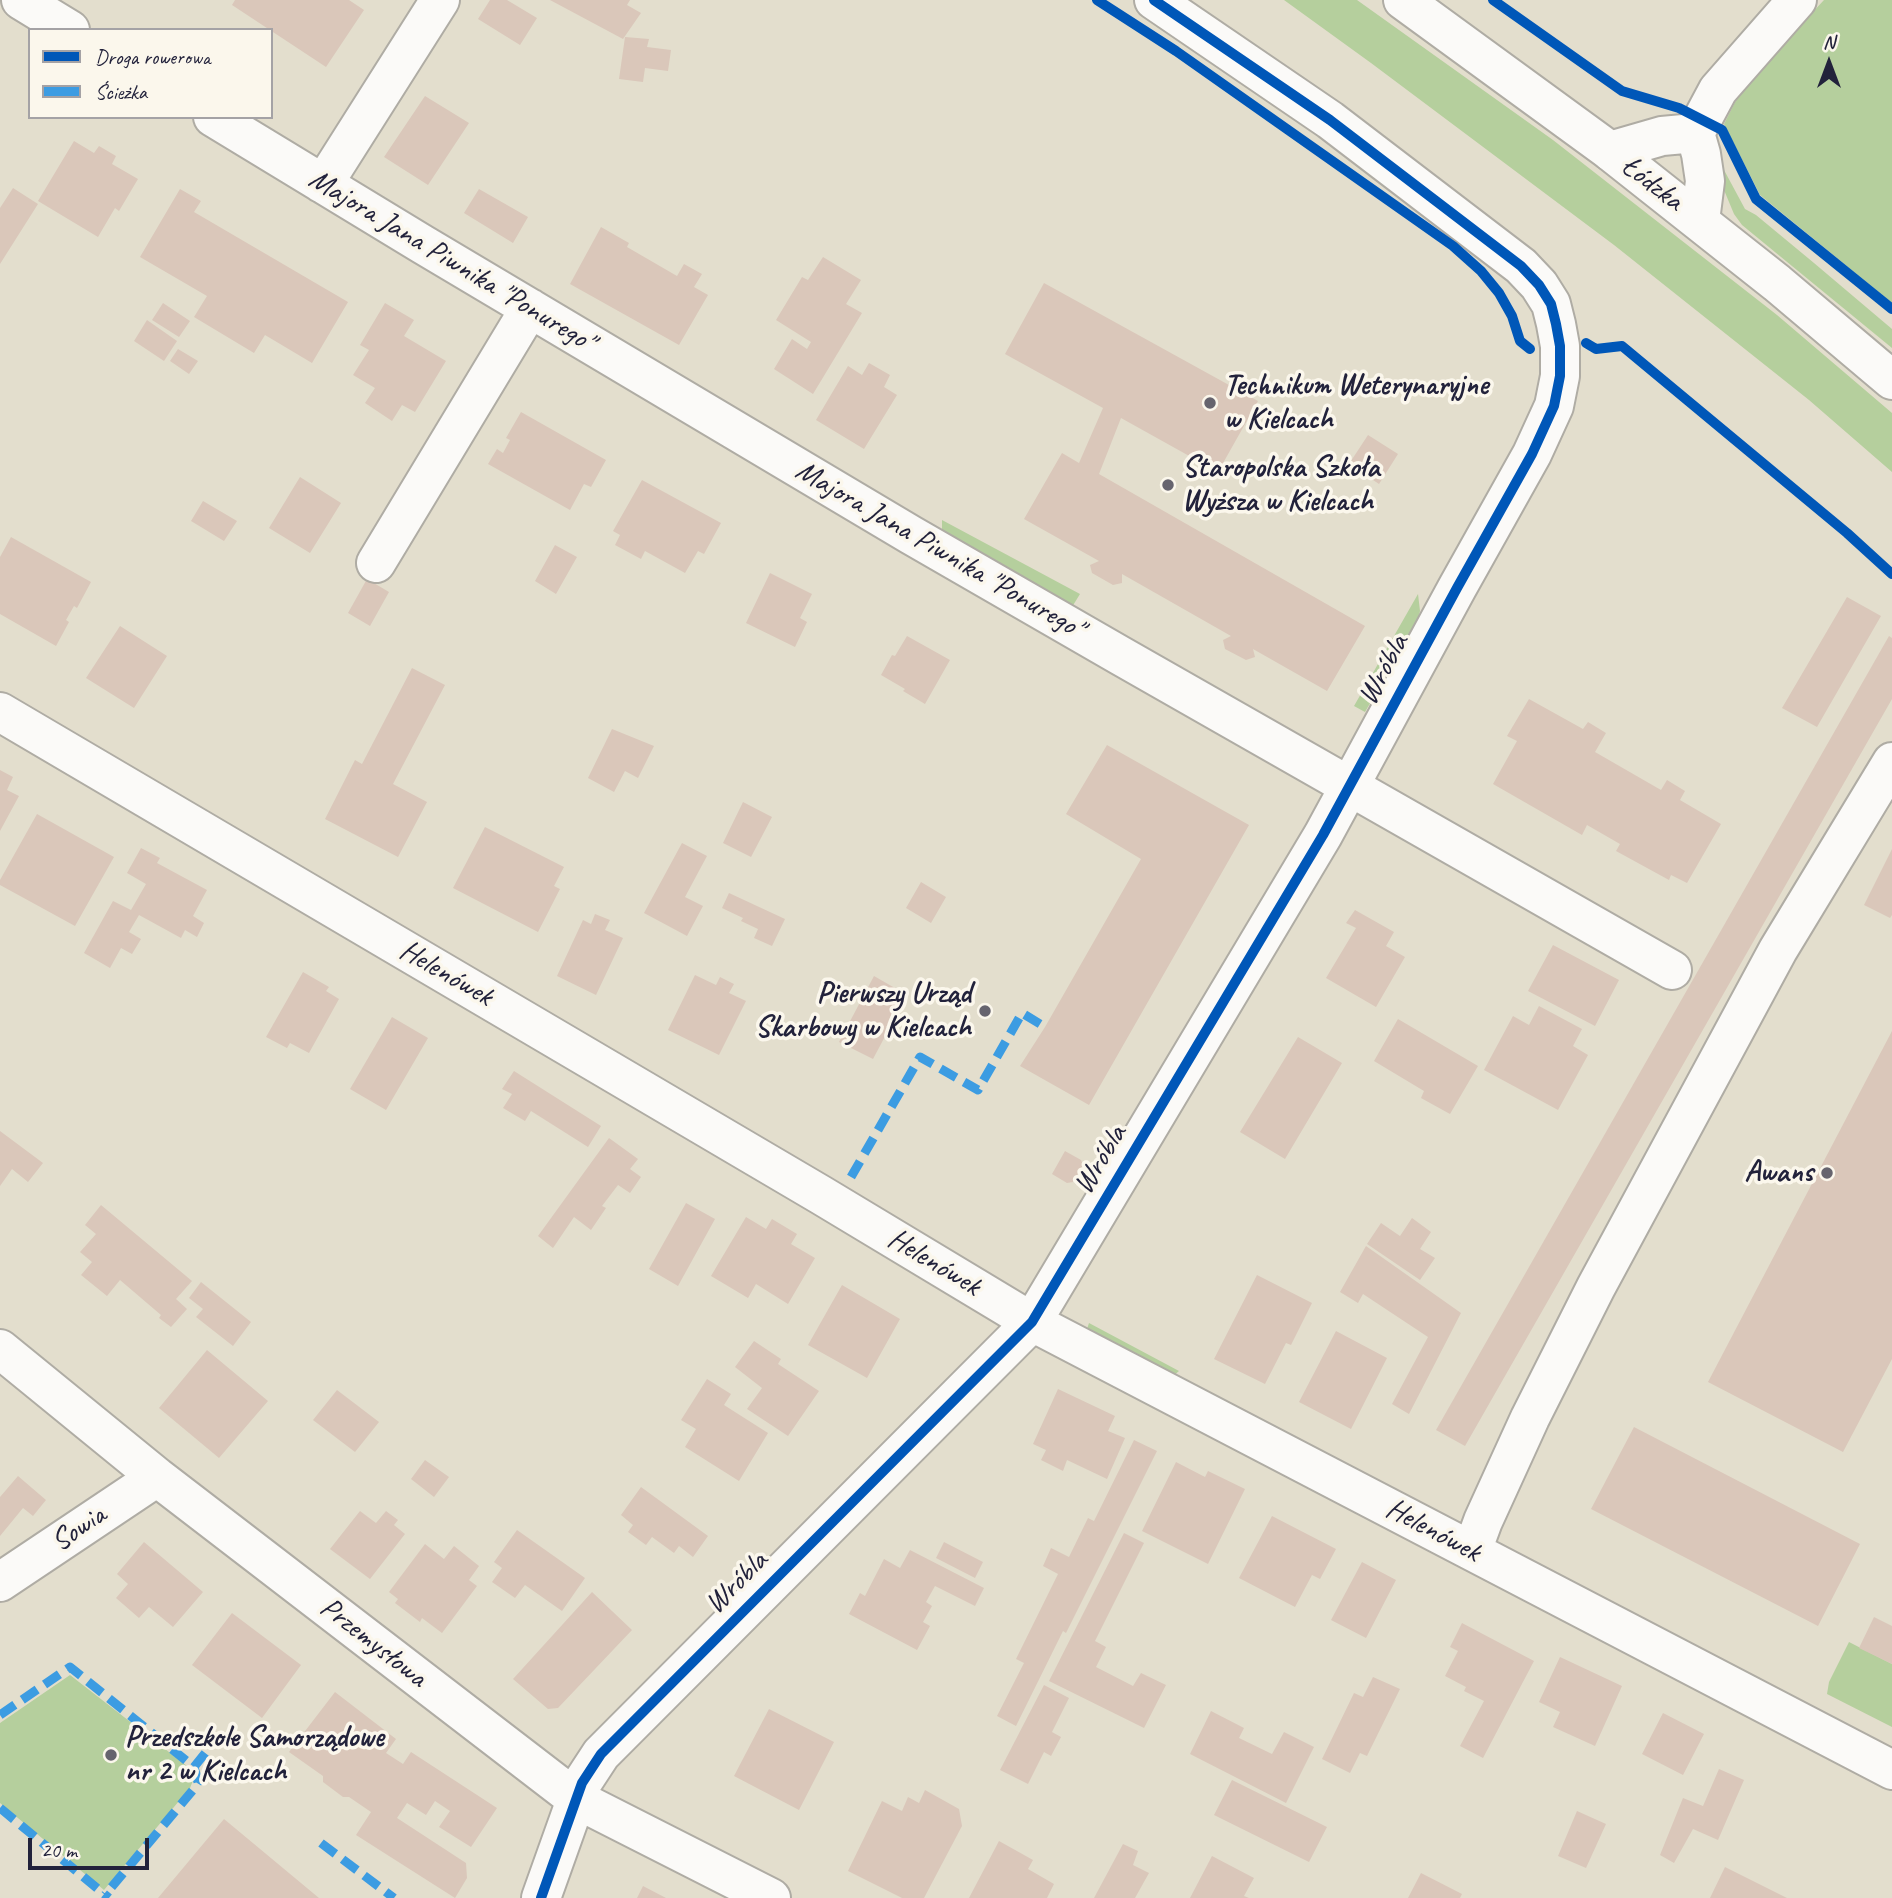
<!DOCTYPE html>
<html>
<head>
<meta charset="utf-8">
<style>
  body { margin:0 }
  #map { position:relative; width:1892px; height:1898px; overflow:hidden; background:#e3decd; font-family:Caveat,sans-serif }
  canvas { display:block }
  .legend { position:absolute; left:28px; top:28px; width:245px; height:91px; box-sizing:border-box; background:#fbf7ec; border:2px solid #a4a2a5; margin:0; padding:9px 12px; list-style:none; font-size:21px; color:#22223b }
  .legend li { display:flex; align-items:center; gap:14px; height:35px }
  .legend b { width:35px; border:2px solid #a4a2a5 }
  .north { position:absolute; left:1794px; top:28px; width:70px; height:70px; -webkit-text-stroke:5px #fbf7ec; paint-order:stroke; rotate:0deg; font-size:19px; font-weight:700; line-height:28px; text-align:center; color:#22223b }
  .north::after { content:''; display:block; margin:auto; width:24px; height:32px; background:#22223b; clip-path:polygon(50% 0,100% 100%,50% 72%,0 100%) }
  .scale { position:absolute; left:28px; top:1838px; width:121px; height:32px; box-sizing:border-box; border:4px solid #22223b; border-top:0; padding-left:9px; font-size:21px; line-height:24px; white-space:nowrap; color:#22223b; -webkit-text-stroke:5px #fbf7ec; paint-order:stroke }
</style>
</head>
<body>
<div id="map">
<canvas width="1892" height="1898"></canvas>
<ul class="legend">
<li><b style="height:9px;background:#0057b8"></b>Droga rowerowa</li>
<li><b style="height:9px;background:#3c9ce2"></b>Ścieżka</li>
</ul>
<div class="north">N</div>
<div class="scale">20 m</div>
</div>
<script>
const c = document.querySelector('canvas').getContext('2d');
c.lineJoin = 'round';
function paint(path, color) {
  c.fillStyle = color;
  c.fill(path, 'evenodd');
}
function shape(rows) {
  const path = new Path2D();
  for (const r of rows) {
    path.moveTo(r[0], r[1]);
    for (let i = 2; i < r.length; i += 2) path.lineTo(r[i], r[i + 1]);
  }
  return path;
}
function trace(path, color, width, dash) {
  c.strokeStyle = color;
  c.lineWidth = width;
  c.lineCap = dash ? 'butt' : 'round';
  c.setLineDash(dash || []);
  c.stroke(path);
}
function drawText(font, color, halo, rows, align = 'center') {
  c.font = font + ' Caveat,sans-serif';
  c.lineWidth = 7;
  c.setLineDash([]);
  c.textBaseline = 'middle';
  c.strokeStyle = halo;
  c.fillStyle = color;
  for (const [text, x, y, turn = 0] of rows) {
    c.save();
    c.translate(x, y);
    c.rotate((+turn || 0) * Math.PI / 180);
    c.textAlign = isNaN(turn) ? turn : align;
    if (halo) c.strokeText(text, 0, 0);
    c.fillText(text, 0, 0);
    c.restore();
  }
}
paint(shape([
  [1284,0,1357,0,1553,140,1777,315,1892,413,1892,472,1809,400,1614,245,1371,63],
  [1824,0,1892,0,1892,303,1760,195,1724,124,1735,102,1755,74],
  [1718,166,1724,170,1745,209,1756,215,1814,263,1892,329,1892,348,1742,225,1734,214,1724,190],
  [942,520,1080,594,1072,607,945,536,942,530],
  [1418,594,1420,611,1418,620,1365,712,1354,706],
  [1089,1323,1179,1371,1172,1377,1086,1332],
  [1849,1642,1892,1664,1892,1727,1827,1694,1829,1682],
  [70,1675,187,1766,191,1770,194,1778,190,1788,104,1890,0,1803,0,1723]
]), '#b5cf9d');
paint(shape([
  [235,0,349,0,364,10,326,67,232,5],
  [490,0,507,0,537,18,520,45,478,19],
  [550,0,630,0,627,5,641,13,623,39],
  [625,37,649,39,647,47,671,50,668,71,645,68,643,82,619,79],
  [425,96,469,123,428,185,384,157],
  [74,141,94,153,99,146,116,156,112,164,138,179,119,211,115,208,98,237,38,201],
  [13,188,38,204,0,264,0,208],
  [180,189,201,201,194,212,348,302,312,363,265,335,254,353,194,317,207,296,140,257],
  [479,189,528,217,513,243,464,213],
  [601,227,629,243,627,247,677,276,684,264,702,274,694,287,708,295,679,345,570,284],
  [823,257,861,280,846,304,862,313,813,394,774,369,792,339,807,349,811,342,776,320,802,277,808,280],
  [1044,283,1258,401,1218,472,1121,418,1099,474,1365,626,1327,691,1253,649,1255,657,1246,660,1225,649,1223,640,1231,636,1122,574,1122,583,1113,585,1092,573,1090,565,1099,561,1024,519,1062,453,1079,463,1103,408,1005,354],
  [163,303,190,321,179,337,152,320],
  [385,303,414,320,404,336,446,361,415,412,402,405,392,421,365,403,375,388,353,375,369,350,360,345],
  [147,320,177,341,164,361,134,341],
  [178,349,198,361,189,374,170,361],
  [869,363,890,375,884,387,897,395,864,449,816,420,848,366,862,375],
  [521,412,606,460,591,487,584,484,570,510,488,464,497,449,503,453,510,440,506,438],
  [1368,435,1398,454,1379,484,1349,464],
  [300,477,341,503,310,553,269,528],
  [642,480,721,523,704,554,698,551,685,573,645,551,641,559,615,545,620,535,613,531],
  [203,501,237,521,224,541,191,521],
  [11,537,91,582,77,608,74,606,66,620,69,622,56,646,0,614,0,557],
  [555,545,577,557,556,594,535,581],
  [770,573,812,594,800,618,807,622,795,647,746,623],
  [367,579,389,592,370,626,348,613],
  [1847,597,1881,616,1817,727,1782,708],
  [120,626,167,656,134,708,86,678],
  [907,636,950,660,925,704,903,691,905,689,881,675,892,655,895,656],
  [1889,636,1892,638,1892,699,1465,1446,1436,1430],
  [412,668,445,685,393,784,427,802,398,857,325,819,355,760,362,764],
  [1529,699,1583,729,1588,722,1606,733,1595,752,1661,790,1667,780,1685,791,1680,800,1721,824,1687,883,1671,875,1669,880,1616,851,1620,844,1587,825,1582,835,1493,784,1517,741,1507,736],
  [612,729,654,746,638,778,625,771,614,792,588,778],
  [1107,745,1249,825,1089,1105,1020,1066,1045,1027,1141,859,1066,814],
  [0,770,13,777,7,790,19,796,0,831],
  [743,802,772,817,751,857,723,843],
  [37,814,114,857,75,926,0,885,0,880],
  [485,827,564,867,554,886,560,889,538,932,453,888],
  [682,843,707,856,685,897,703,906,687,936,644,913],
  [141,848,160,858,157,863,207,890,193,916,204,923,197,937,185,930,181,938,139,915,129,932,141,939,132,954,121,948,110,968,84,953,113,901,131,910,146,884,127,873],
  [1892,849,1892,915,1890,918,1864,905],
  [921,882,946,897,931,923,906,908],
  [729,893,785,919,772,946,754,938,758,929,741,921,743,918,722,908],
  [1355,910,1394,932,1386,946,1405,957,1376,1007,1326,978,1356,928,1346,923],
  [595,914,610,920,605,930,623,938,596,995,557,976,583,920,591,924],
  [1553,945,1619,980,1595,1026,1528,991],
  [303,972,329,987,326,991,339,999,309,1053,290,1043,287,1048,266,1037],
  [695,975,716,985,720,977,734,984,729,993,746,1001,719,1055,668,1030],
  [874,976,907,995,873,1059,839,1042],
  [1539,1006,1582,1029,1573,1046,1588,1055,1558,1110,1484,1070,1513,1016,1529,1025],
  [392,1017,428,1038,386,1110,350,1089],
  [1398,1019,1478,1066,1450,1114,1421,1098,1424,1091,1374,1061],
  [1892,1031,1892,1359,1843,1452,1708,1382],
  [1298,1037,1342,1063,1285,1159,1240,1132],
  [514,1071,601,1126,588,1147,531,1111,525,1121,503,1108,512,1094,502,1089],
  [0,1131,43,1163,28,1182,12,1169,0,1186],
  [609,1138,638,1159,630,1169,641,1177,630,1193,618,1185,602,1206,606,1208,591,1230,574,1217,553,1248,538,1236],
  [1065,1151,1081,1160,1083,1165,1073,1182,1067,1183,1052,1174],
  [686,1203,715,1219,678,1286,649,1269],
  [101,1205,192,1281,176,1299,187,1309,171,1327,159,1318,161,1315,120,1280,107,1296,81,1275,92,1262,80,1252,96,1234,85,1225],
  [746,1217,766,1229,772,1219,797,1234,791,1244,815,1258,788,1304,756,1284,748,1298,711,1276],
  [1412,1218,1431,1232,1420,1249,1435,1258,1420,1280,1367,1244,1381,1223,1400,1236],
  [1366,1246,1461,1313,1409,1414,1392,1404,1428,1337,1363,1294,1358,1303,1340,1292],
  [1257,1275,1312,1303,1291,1345,1286,1343,1265,1384,1214,1359],
  [201,1282,251,1322,233,1346,196,1317,203,1309,189,1298],
  [842,1285,900,1319,867,1378,808,1345],
  [1336,1331,1387,1358,1351,1429,1299,1402],
  [754,1341,781,1359,778,1364,819,1391,788,1436,747,1409,762,1388,735,1367],
  [207,1350,268,1401,219,1458,159,1408],
  [707,1379,731,1394,724,1405,768,1433,739,1481,685,1447,696,1429,681,1420],
  [1058,1389,1115,1416,1108,1431,1125,1438,1107,1479,1067,1460,1063,1471,1041,1460,1046,1450,1033,1444],
  [337,1390,379,1422,355,1452,313,1420],
  [1634,1427,1860,1544,1818,1626,1591,1509],
  [1134,1440,1157,1451,1066,1633,1063,1631,1016,1726,997,1716,1024,1663,1016,1659,1058,1574,1043,1566,1051,1548,1069,1557,1088,1518,1094,1521],
  [425,1460,449,1477,434,1497,411,1479],
  [1176,1462,1205,1477,1208,1471,1245,1489,1208,1564,1142,1531],
  [18,1476,46,1500,33,1516,23,1508,0,1536,0,1497],
  [641,1487,708,1536,693,1557,679,1546,674,1553,652,1537,646,1545,628,1532,633,1525,621,1515],
  [360,1511,376,1523,386,1511,398,1520,394,1525,405,1534,370,1579,330,1549],
  [1272,1516,1336,1549,1320,1579,1312,1575,1295,1607,1239,1578],
  [517,1530,585,1578,562,1611,525,1585,515,1598,492,1582,502,1568,494,1562],
  [1124,1533,1144,1543,1095,1641,1106,1647,1096,1667,1133,1686,1141,1673,1166,1685,1144,1728,1049,1681],
  [144,1542,203,1592,173,1627,149,1607,139,1618,116,1598,128,1584,117,1574],
  [944,1542,983,1562,975,1578,936,1558],
  [425,1544,444,1559,454,1546,479,1566,469,1580,477,1586,442,1633,422,1618,420,1622,395,1603,398,1599,389,1592],
  [910,1550,984,1588,975,1606,935,1586,926,1602,932,1606,923,1622,930,1626,917,1650,849,1614,860,1593,865,1596,884,1559,900,1568],
  [1362,1562,1396,1580,1366,1638,1331,1620],
  [592,1592,632,1630,558,1708,548,1709,513,1679],
  [232,1613,301,1665,262,1718,192,1665],
  [1874,1617,1892,1626,1892,1664,1859,1648],
  [1462,1623,1534,1661,1483,1758,1460,1746,1484,1701,1464,1691,1466,1687,1445,1676,1458,1651,1450,1647],
  [1560,1657,1622,1686,1595,1746,1553,1727,1560,1712,1539,1702],
  [1373,1677,1400,1689,1367,1756,1360,1753,1350,1773,1322,1759,1354,1693,1363,1697],
  [1044,1685,1069,1698,1052,1732,1061,1737,1051,1756,1044,1752,1028,1784,1000,1770],
  [335,1692,396,1739,386,1753,403,1764,411,1752,497,1808,471,1847,439,1827,450,1811,435,1801,426,1815,407,1803,397,1818,466,1863,467,1878,455,1898,356,1835,371,1812,349,1797,343,1797,323,1782,323,1776,289,1752],
  [769,1709,834,1742,799,1810,734,1776],
  [1211,1711,1244,1728,1239,1738,1272,1754,1284,1732,1314,1747,1286,1803,1190,1754],
  [1663,1713,1704,1734,1683,1775,1642,1754],
  [1719,1769,1744,1780,1718,1840,1693,1829,1674,1863,1660,1855,1683,1798,1703,1806],
  [1232,1780,1327,1827,1309,1862,1214,1815],
  [925,1790,959,1809,962,1826,924,1898,902,1898,848,1871,882,1801,902,1811,908,1797,919,1803],
  [1577,1811,1606,1824,1586,1868,1558,1856],
  [224,1819,319,1898,158,1898],
  [999,1841,1033,1860,1028,1869,1054,1884,1047,1898,969,1898],
  [1123,1844,1138,1851,1133,1865,1149,1873,1135,1898,1094,1898],
  [1212,1856,1254,1878,1244,1896,1249,1898,1190,1898],
  [1725,1867,1787,1898,1710,1898],
  [1421,1873,1462,1894,1460,1898,1408,1898],
  [643,1886,666,1898,637,1898]
]), '#dac7ba');
const minor = shape([
  [21,0,70,30],
  [213,117,422,244,911,535,1121,656,1672,970],
  [1695,133,1718,90,1797,0],
  [1695,133,1701,154,1705,181,1700,221],
  [1610,151,1662,136,1695,133],
  [321,183,331,172,440,0],
  [376,563,530,308],
  [0,712,821,1195,1032,1322,1892,1770],
  [0,1349,157,1477,576,1799,771,1898],
  [1472,1551,1483,1521,1530,1418,1596,1287,1778,950,1892,762],
  [0,1582,157,1477],
  [541,1898,582,1783,601,1754,1032,1322,1323,835,1457,588,1532,454,1554,406,1560,376,1560,346,1556,324,1551,304,1539,285,1521,266,1330,120,1154,0]
]);
const major = shape([
  [1403,0,1610,151,1777,283,1892,380]
]);
trace(minor, '#afaca4', 42);
trace(major, '#afaca4', 42);
trace(minor, '#fbfaf8', 38);
trace(major, '#fbfaf8', 38);
trace(shape([
  [851,1177,920,1057,978,1090,1022,1013,1045,1027],
  [0,1715,70,1667,194,1767,198,1782,193,1790,105,1895],
  [194,1767,206,1752],
  [0,1808,109,1898],
  [321,1843,394,1898]
]), '#3c9ce2', 9, [18, 9]);
trace(shape([
  [1097,0,1176,51,1453,246,1481,271,1499,293,1512,316,1520,341,1530,349],
  [1493,0,1622,91,1679,108,1722,130,1756,199,1892,309],
  [1586,343,1596,349,1622,346,1847,533,1892,574],
  [541,1898,582,1783,601,1754,1032,1322,1323,835,1457,588,1532,454,1554,406,1560,376,1560,346,1556,324,1551,304,1539,285,1521,266,1330,120,1154,0]
]), '#0057b8', 10);
for (const [x, y, r, color] of [
  [1210,403,7,"#66646e"],
  [1168,485,7,"#66646e"],
  [985,1011,7,"#66646e"],
  [1827,1173,7,"#66646e"],
  [111,1755,7,"#66646e"]
]) {
  const dot = new Path2D();
  dot.arc(x, y, r, 0, 2 * Math.PI);
  c.fillStyle = color;
  c.fill(dot);
  trace(dot, '#fbf7ec', 2.5);
}
drawText('30px', '#22223b', '#fbf7ec', [
  ["Łódzka",1652,184,38],
  ["Majora Jana Piwnika \"Ponurego\"",451,261,31],
  ["Majora Jana Piwnika \"Ponurego\"",939,550,30],
  ["Wróbla",1384,670,-62],
  ["Helenówek",446,974,30],
  ["Wróbla",1101,1160,-59],
  ["Helenówek",934,1263,31],
  ["Sowia",79,1529,-34],
  ["Helenówek",1433,1531,28],
  ["Wróbla",737,1583,-45],
  ["Przemysłowa",373,1643,38]
]);
drawText('bold 30px', '#22223b', '#fbf7ec', [
  ["Technikum Weterynaryjne",1224,386],
  ["w Kielcach",1224,420],
  ["Staropolska Szkoła",1182,468],
  ["Wyższa w Kielcach",1182,502],
  ["Pierwszy Urząd",971,994,"right"],
  ["Skarbowy w Kielcach",971,1028,"right"],
  ["Awans",1813,1173,"right"],
  ["Przedszkole Samorządowe",125,1738],
  ["nr 2 w Kielcach",125,1772]
], 'left');
</script>
</body>
</html>
